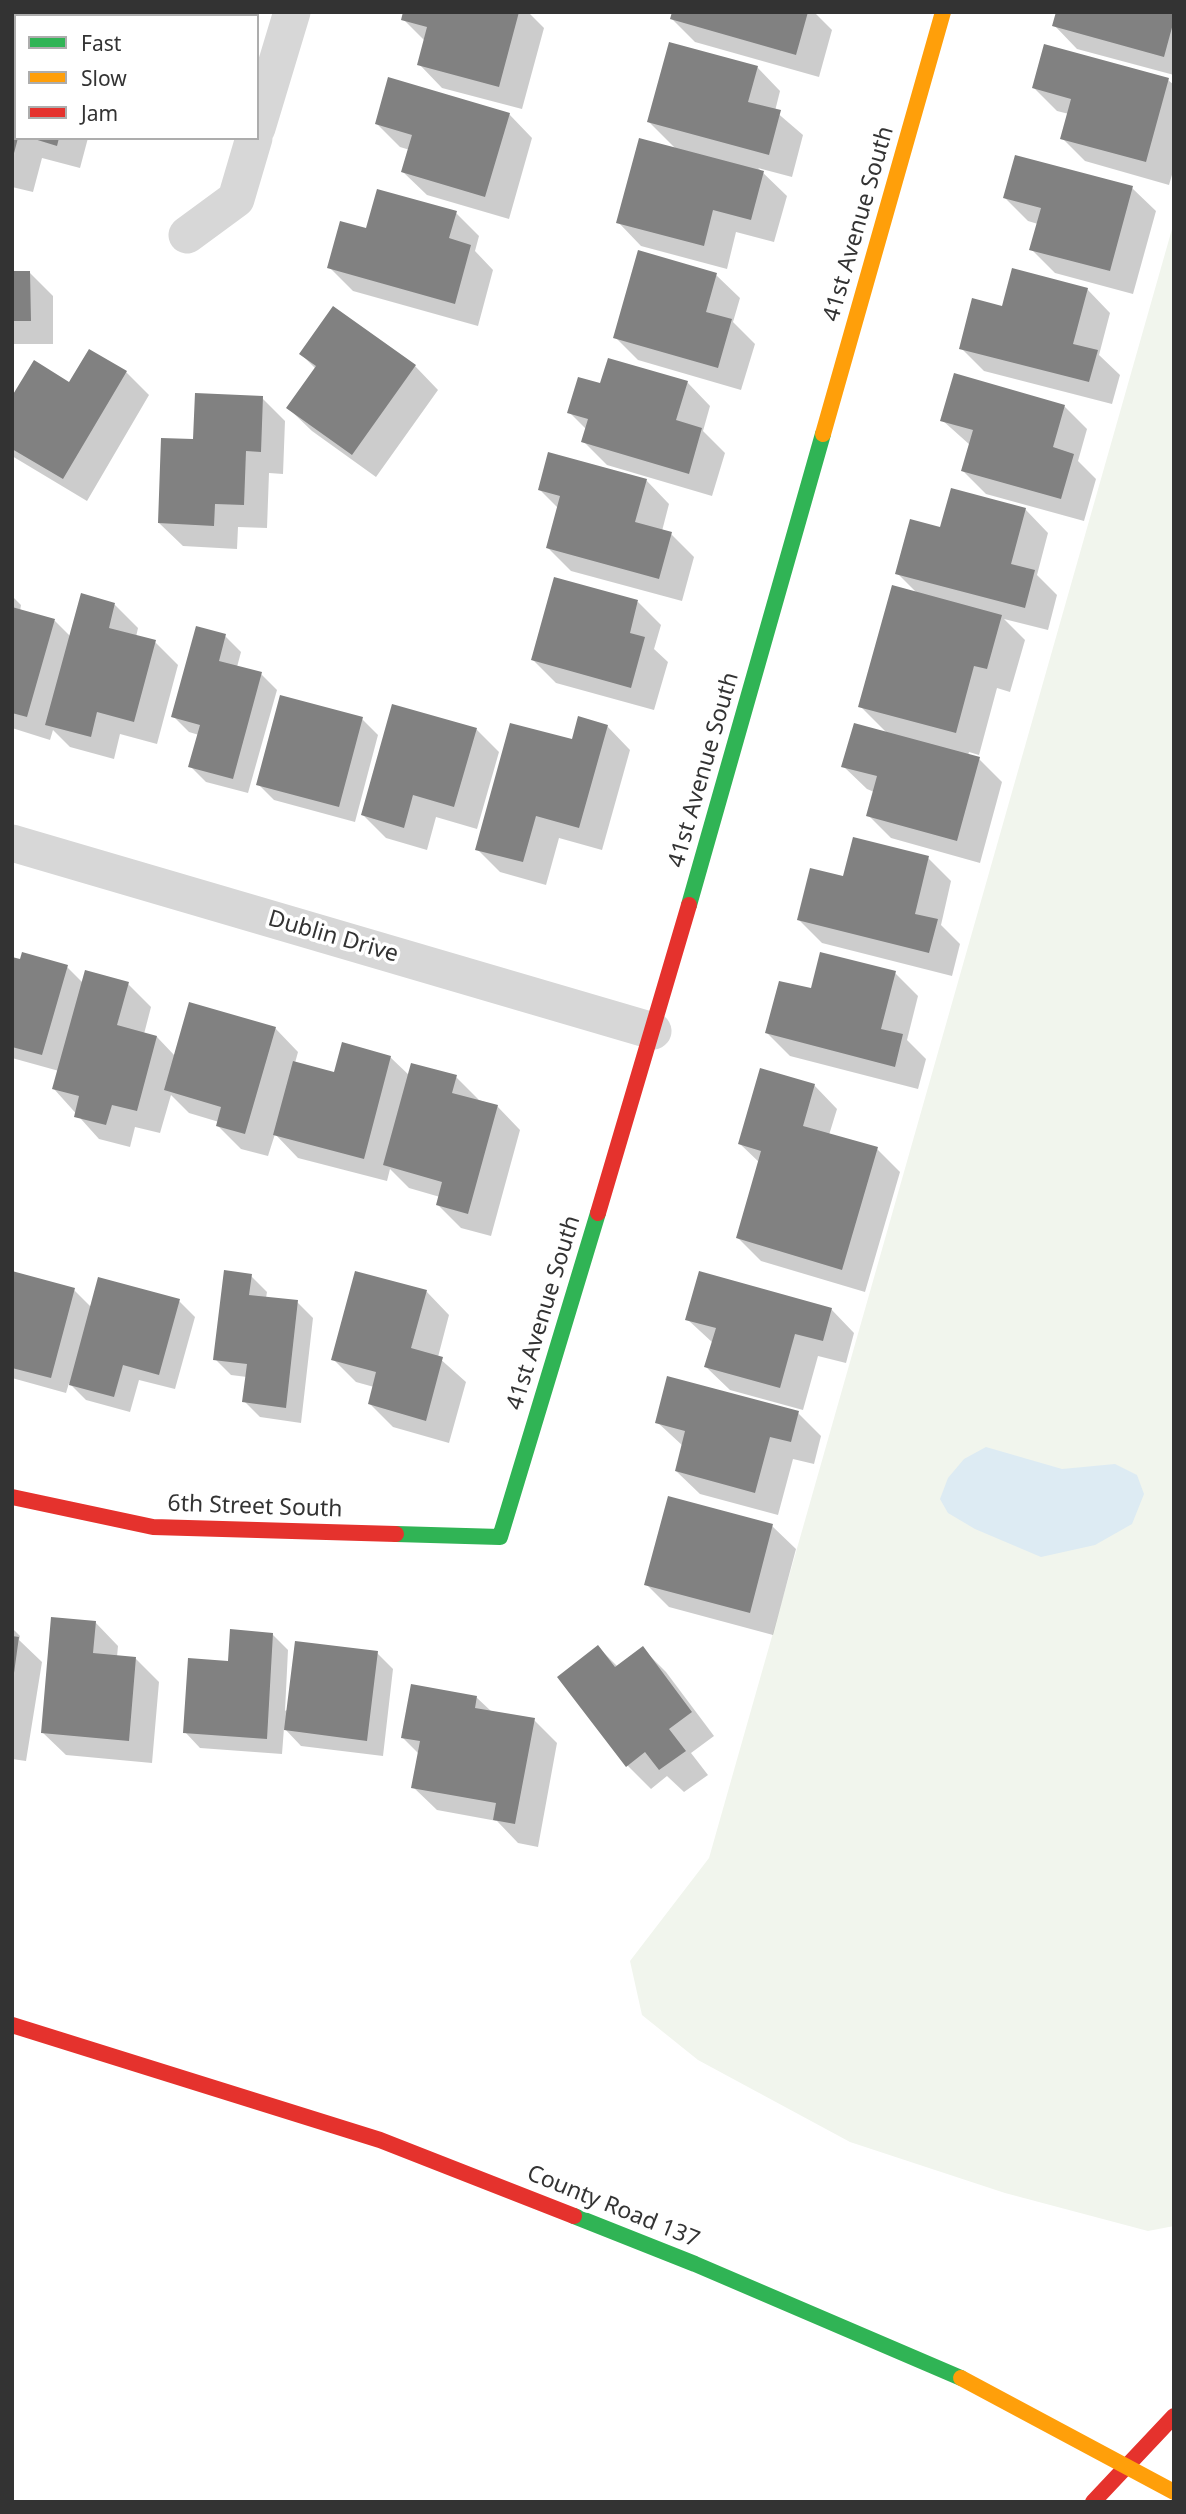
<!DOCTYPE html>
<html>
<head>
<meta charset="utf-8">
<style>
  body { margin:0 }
  #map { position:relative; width:1186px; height:2514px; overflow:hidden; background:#fff; font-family:"Noto Sans",sans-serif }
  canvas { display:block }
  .frame { position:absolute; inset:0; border:14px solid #333; pointer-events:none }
  .legend { position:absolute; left:14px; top:14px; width:245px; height:126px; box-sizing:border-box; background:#fff; border:2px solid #adadad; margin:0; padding:9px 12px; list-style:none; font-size:21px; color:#333 }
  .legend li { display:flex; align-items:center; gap:14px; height:35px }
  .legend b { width:35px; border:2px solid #adadad }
</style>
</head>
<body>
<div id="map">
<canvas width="1186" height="2514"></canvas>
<div class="frame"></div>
<ul class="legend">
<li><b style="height:9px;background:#30b455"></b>Fast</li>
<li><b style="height:9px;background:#ff9f0a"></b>Slow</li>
<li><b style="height:9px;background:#e5322d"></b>Jam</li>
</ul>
</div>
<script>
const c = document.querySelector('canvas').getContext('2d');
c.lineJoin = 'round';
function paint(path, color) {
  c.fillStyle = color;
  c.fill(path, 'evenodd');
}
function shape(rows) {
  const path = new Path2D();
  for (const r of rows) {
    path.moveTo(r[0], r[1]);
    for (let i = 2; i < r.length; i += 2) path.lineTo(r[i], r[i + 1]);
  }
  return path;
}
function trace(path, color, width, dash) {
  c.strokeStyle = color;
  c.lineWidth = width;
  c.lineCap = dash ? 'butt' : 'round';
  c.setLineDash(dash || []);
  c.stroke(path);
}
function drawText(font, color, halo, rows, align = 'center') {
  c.font = font + ' "Noto Sans",sans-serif';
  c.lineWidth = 7;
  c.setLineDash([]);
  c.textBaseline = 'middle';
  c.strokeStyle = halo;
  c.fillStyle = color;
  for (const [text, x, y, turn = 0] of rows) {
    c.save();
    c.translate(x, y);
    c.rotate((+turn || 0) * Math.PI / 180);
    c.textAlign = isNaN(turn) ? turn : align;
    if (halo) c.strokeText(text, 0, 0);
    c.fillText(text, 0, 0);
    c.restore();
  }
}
paint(shape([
  [1174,222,1174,2226,1148,2231,1005,2193,850,2142,698,2060,642,2015,630,1961,709,1858]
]), '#f1f5ed');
paint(shape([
  [986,1447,1062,1469,1115,1464,1137,1475,1144,1494,1132,1524,1095,1545,1041,1557,975,1529,948,1513,940,1499,948,1478,964,1459]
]), '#ddebf3');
paint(shape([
  [147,12,160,16,33,16],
  [165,12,195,12,194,16],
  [404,12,528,12,544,28,522,109,442,88,419,64,425,41,403,19],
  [674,12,814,12,832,30,819,77,695,42,672,19],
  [1174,12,1174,75,1077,49,1054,25],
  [757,67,780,91,775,111,803,135,792,177,758,168,787,196,774,242,736,232,727,269,641,246,618,222,677,150,649,122],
  [1168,80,1174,85,1174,168,1169,185,1085,161,1062,138,1069,114,1057,111,1034,88],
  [12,85,16,138,88,138,80,168,42,158,33,192,12,187],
  [509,114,532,138,509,219,427,195,403,172,410,150,400,147,377,124],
  [1016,157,1132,188,1156,211,1133,294,1055,273,1031,249,1038,224,1028,221,1005,198],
  [456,213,479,236,475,251,493,270,478,326,353,291,329,267,367,230],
  [29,272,53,296,53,344,12,344,12,273],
  [716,275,740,298,733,322,755,344,741,390,638,360,615,337],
  [1087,289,1110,313,1099,355,1120,375,1112,404,984,371,961,348,1004,308],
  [301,354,415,366,438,390,376,477,312,431,288,408,316,369],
  [126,372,149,395,87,501,12,456,12,400],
  [687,382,710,406,703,431,725,453,712,496,607,465,583,441,587,430,569,412,601,385],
  [262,398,285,421,283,474,269,473,267,528,238,527,237,549,183,546,159,523,195,441],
  [1064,406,1087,429,1078,461,1096,479,1084,521,986,494,963,471,970,445,942,420],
  [646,480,669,504,662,531,671,534,694,557,682,601,571,571,548,548,558,508,540,490],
  [1025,509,1048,533,1037,575,1057,595,1048,630,1004,619,1025,640,1010,692,997,688,979,755,969,752,968,756,979,759,1002,782,980,863,891,838,868,815,874,792,867,789,843,766,888,734,860,706,918,594,897,573,941,529],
  [82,595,115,605,138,628,136,637,155,642,178,665,157,744,120,734,114,759,70,747,53,730,50,740,12,728,12,596,21,605,20,611,55,621,71,637],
  [638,602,661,625,654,649,668,662,654,710,556,683,533,660],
  [225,636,241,652,237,667,261,674,277,690,248,793,206,782,190,766,199,735,189,732,173,716],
  [362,719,378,735,355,822,274,800,258,784],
  [607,726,630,750,602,850,559,838,546,885,500,872,477,849,573,741],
  [476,729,499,752,477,829,436,817,427,850,386,838,363,815],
  [928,858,951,881,941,925,960,944,952,976,822,943,799,920,845,878],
  [12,959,67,967,83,983,128,984,151,1007,144,1034,157,1037,175,1056,275,1028,298,1052,295,1063,335,1074,390,1057,410,1076,456,1077,479,1100,497,1106,520,1130,491,1236,461,1228,438,1205,440,1197,409,1188,390,1169,387,1181,298,1158,275,1134,268,1156,241,1149,218,1126,219,1122,189,1113,171,1095,160,1133,135,1127,130,1147,99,1139,54,1089,59,1071,12,1058],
  [895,973,918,996,907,1040,926,1059,918,1089,790,1056,767,1033,812,991],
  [814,1085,837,1109,829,1135,877,1149,900,1172,865,1292,761,1261,738,1238,760,1163,740,1144],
  [12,1273,74,1290,91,1307,179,1301,195,1317,175,1389,139,1380,130,1412,86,1400,69,1383,66,1393,12,1378],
  [251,1276,267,1292,266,1298,297,1302,313,1318,301,1423,260,1417,244,1401,247,1377,231,1375,215,1359],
  [426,1291,449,1315,438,1357,466,1382,449,1443,393,1427,370,1404,374,1387,356,1382,333,1359],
  [831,1309,854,1333,846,1363,818,1356,803,1410,730,1390,706,1367,713,1343,687,1319],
  [798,1413,821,1436,814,1464,793,1459,778,1515,700,1494,676,1471,683,1446,657,1422],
  [772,1526,796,1549,773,1635,669,1607,646,1584],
  [95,1622,118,1646,117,1657,136,1659,159,1682,152,1763,66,1755,42,1732],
  [12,1628,20,1636,19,1640,42,1662,26,1761,12,1759],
  [272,1634,288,1650,285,1711,377,1653,393,1669,383,1756,301,1746,284,1728,282,1754,200,1748,185,1732,230,1663],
  [598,1647,618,1667,643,1649,666,1672,714,1736,691,1753,708,1775,684,1792,667,1776,651,1789,627,1765],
  [476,1697,492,1712,534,1720,557,1743,538,1847,518,1843,497,1821,437,1810,413,1787,419,1754,403,1738]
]), '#0003');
paint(shape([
  [33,12,154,12,164,15,32,16],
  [403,12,519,12,499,87,417,65,427,27,401,20],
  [672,12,808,12,796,55,670,19],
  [1056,12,1174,12,1174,20,1164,57,1052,26],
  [669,42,758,66,748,102,781,110,769,155,647,122],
  [1044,44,1169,78,1146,162,1060,139,1071,99,1032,88],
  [388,77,510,113,485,197,401,172,412,135,375,124],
  [12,83,16,84,18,138,13,157],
  [31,138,59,138,57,146],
  [639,138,764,171,751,220,713,210,704,246,616,223],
  [1015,155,1133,186,1110,271,1029,250,1041,208,1003,198],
  [377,189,457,211,449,238,471,245,455,304,327,268,340,221,366,228],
  [638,250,717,273,706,312,732,319,718,368,613,338],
  [1012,268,1088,288,1073,344,1098,350,1089,382,959,349,972,298,1002,306],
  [12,271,30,271,31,321,12,321],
  [333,306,416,365,352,455,286,408,316,366,299,354],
  [89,349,127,371,63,479,12,449,12,396,34,360,69,382],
  [608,358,688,381,676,420,702,428,689,474,581,442,588,419,567,413,578,377,600,383],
  [954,373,1065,405,1053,447,1074,454,1061,499,961,471,973,430,940,421],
  [195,393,263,396,261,452,246,451,244,505,215,504,214,526,158,523,161,438,193,439],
  [548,452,647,479,635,522,672,532,659,579,546,548,560,496,538,490],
  [951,488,1026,508,1011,564,1035,570,1025,608,895,574,910,519,940,527],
  [554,577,638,600,630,633,645,637,631,688,531,660],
  [892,585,1002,615,987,669,974,666,956,733,858,707],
  [81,593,115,603,109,628,156,640,134,722,97,712,91,737,45,725],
  [12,607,55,619,27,717,12,713],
  [196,626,226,634,219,661,262,672,233,779,188,767,200,725,171,717],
  [280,695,363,717,339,807,256,785],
  [392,704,477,728,454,807,413,795,404,828,361,815],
  [578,716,608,725,579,828,536,816,523,862,475,850,510,723,572,739],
  [854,723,980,757,957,841,866,816,877,776,841,767],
  [853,837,929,856,915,914,938,919,929,953,797,920,810,868,843,876],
  [22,952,68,965,42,1055,12,1047,12,957,20,959],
  [820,952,896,971,881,1029,903,1034,895,1067,765,1033,779,981,811,988],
  [85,970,129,982,117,1025,157,1036,137,1111,112,1105,106,1125,74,1117,79,1096,52,1089],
  [189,1002,276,1027,245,1134,216,1126,221,1107,164,1090],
  [342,1042,391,1056,364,1159,273,1135,293,1061,334,1072],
  [411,1063,457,1075,452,1093,498,1105,468,1214,436,1205,442,1182,383,1165],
  [760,1068,815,1084,803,1126,878,1147,842,1270,736,1238,761,1151,738,1144],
  [224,1270,252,1274,249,1295,298,1300,286,1408,242,1402,247,1364,213,1360],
  [12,1271,75,1288,51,1378,12,1368],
  [355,1271,427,1290,411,1348,443,1357,426,1421,368,1404,376,1372,331,1360],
  [699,1271,832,1308,823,1341,795,1334,780,1388,704,1367,716,1328,685,1320],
  [98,1277,180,1299,159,1375,123,1365,114,1397,69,1385],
  [667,1376,799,1411,791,1442,770,1437,755,1493,675,1471,685,1431,655,1423],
  [668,1496,773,1524,750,1613,644,1585],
  [51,1617,96,1621,93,1653,136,1657,129,1741,41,1733],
  [230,1629,273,1633,267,1739,183,1733,188,1658,228,1661],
  [12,1636,19,1637,14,1673,12,1673],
  [295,1641,378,1651,367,1741,284,1730],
  [598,1645,615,1667,643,1646,692,1712,669,1729,686,1751,659,1770,645,1752,626,1767,557,1677],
  [411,1684,477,1696,475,1708,535,1718,515,1824,493,1820,496,1803,411,1788,420,1741,401,1738]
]), '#818181');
trace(shape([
  [257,128,292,12],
  [187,235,236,199,254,138],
  [12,843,653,1031]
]), '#d7d7d7', 37);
trace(shape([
  [689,905,823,434],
  [396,1534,500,1537,598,1213],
  [574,2216,695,2264,961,2378]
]), '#30b455', 16);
trace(shape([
  [823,434,943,12]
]), '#ff9f0a', 16);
trace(shape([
  [598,1213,689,905],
  [12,1497,153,1527,396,1534],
  [12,2025,380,2140,574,2216],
  [1093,2502,1174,2416]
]), '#e5322d', 16);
trace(shape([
  [961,2378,1174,2492]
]), '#ff9f0a', 16);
drawText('23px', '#333', '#fff', [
  ["41st Avenue South",859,224,-74],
  ["41st Avenue South",704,770,-74],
  ["Dublin Drive",333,937,16],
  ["41st Avenue South",544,1313,-73],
  ["6th Street South",255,1507,2],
  ["County Road 137",613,2207,22]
]);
</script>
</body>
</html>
